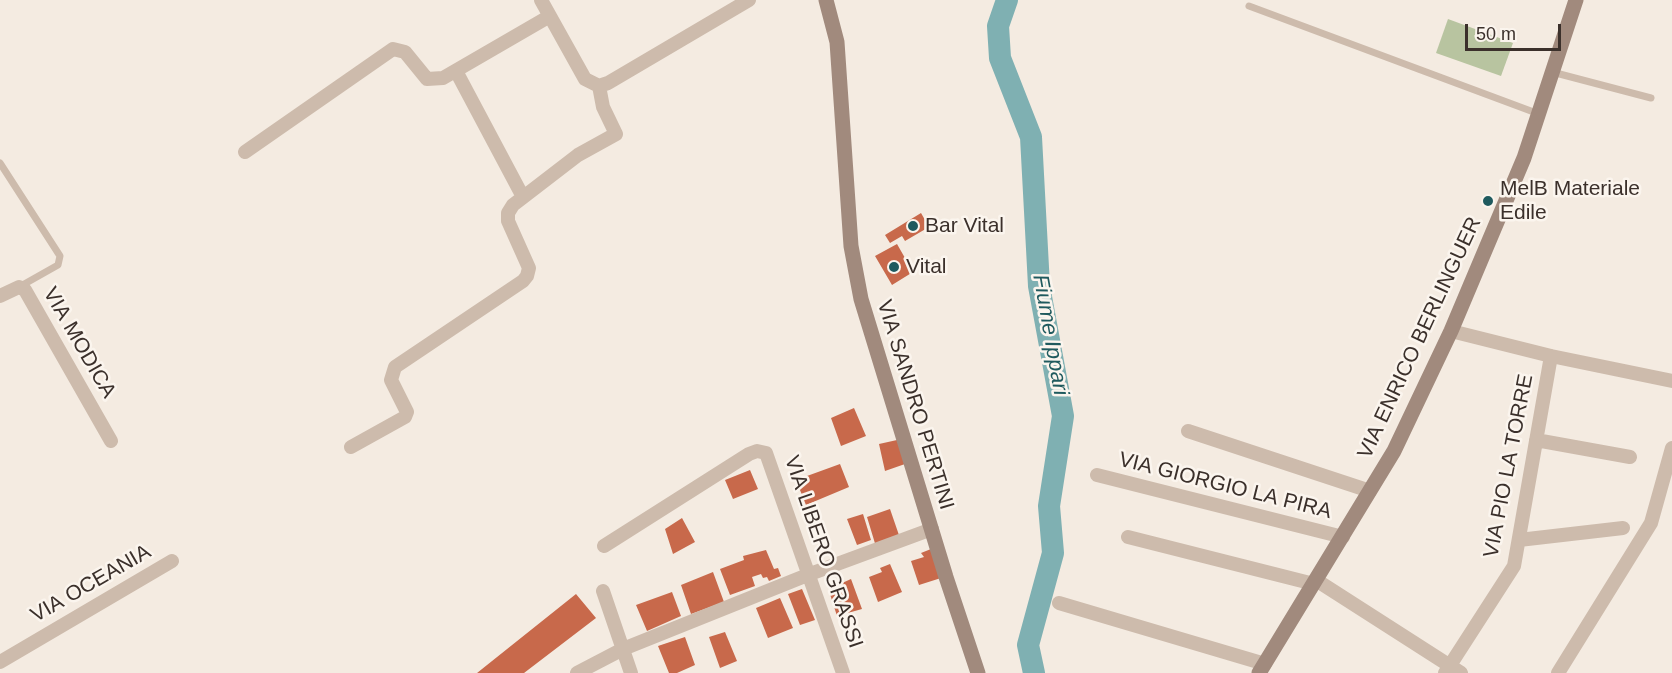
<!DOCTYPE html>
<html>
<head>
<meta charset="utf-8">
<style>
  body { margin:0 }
  #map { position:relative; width:1672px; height:673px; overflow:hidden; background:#f4ebe1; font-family:Helvetica,sans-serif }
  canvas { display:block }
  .scale { position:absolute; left:1465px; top:24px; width:96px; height:27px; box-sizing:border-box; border:3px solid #3b302b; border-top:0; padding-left:8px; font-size:18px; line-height:21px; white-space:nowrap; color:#3b302b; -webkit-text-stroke:4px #fbf5ee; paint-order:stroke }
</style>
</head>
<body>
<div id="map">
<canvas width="1672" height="673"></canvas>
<div class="scale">50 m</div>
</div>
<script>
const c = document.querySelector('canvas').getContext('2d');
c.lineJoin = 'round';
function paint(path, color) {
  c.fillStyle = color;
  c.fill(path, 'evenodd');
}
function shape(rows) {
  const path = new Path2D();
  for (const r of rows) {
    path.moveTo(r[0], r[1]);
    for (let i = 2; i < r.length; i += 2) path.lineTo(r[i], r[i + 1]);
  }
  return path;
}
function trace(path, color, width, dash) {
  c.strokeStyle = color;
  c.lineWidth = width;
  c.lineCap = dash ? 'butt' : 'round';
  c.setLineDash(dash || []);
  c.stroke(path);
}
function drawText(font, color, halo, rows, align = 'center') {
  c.font = font + ' Helvetica,sans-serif';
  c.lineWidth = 5;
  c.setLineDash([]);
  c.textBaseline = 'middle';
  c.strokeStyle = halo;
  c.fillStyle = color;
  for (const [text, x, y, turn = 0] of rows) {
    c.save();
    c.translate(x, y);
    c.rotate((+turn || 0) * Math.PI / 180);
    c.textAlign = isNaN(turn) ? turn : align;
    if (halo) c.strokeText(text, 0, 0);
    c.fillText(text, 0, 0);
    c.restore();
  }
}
paint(shape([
  [1448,19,1513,43,1501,76,1436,53]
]), '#b8c4a0');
trace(shape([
  [1007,0,998,26,1000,58,1031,137,1039,286,1063,416,1049,506,1053,553,1028,645,1034,673]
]), '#7fb0b2', 22);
paint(shape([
  [921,213,929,227,905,241,902,236,890,243,885,235],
  [897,244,913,272,892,285,875,256],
  [854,408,866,436,841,446,831,418],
  [897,440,905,464,885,471,879,444],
  [840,464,849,487,806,505,796,480],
  [750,470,758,489,733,499,725,480],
  [890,509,901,541,877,550,867,517],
  [863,514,871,540,857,545,847,519],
  [682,518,695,542,673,554,665,529],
  [931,549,941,578,919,585,911,561,924,557,921,553],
  [766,550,774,569,778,568,781,576,769,581,767,577,763,578,761,574,752,577,755,586,730,595,720,569,744,560,743,556],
  [890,564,902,592,878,602,869,577,882,572,880,568],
  [713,572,724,602,691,614,681,585],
  [851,579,862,609,837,616,830,594,842,590,840,584],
  [802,589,815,620,800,625,788,594],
  [672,592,681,616,647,631,636,605],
  [576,594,596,618,524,673,477,673],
  [780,598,793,628,768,638,756,608],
  [725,632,737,661,720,668,709,637],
  [685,637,695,665,677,673,669,673,658,646]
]), '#c8694b');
trace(shape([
  [1249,6,1539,114],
  [1552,72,1651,98],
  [0,163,60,256,58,265,19,287]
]), '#cdbbac', 7);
trace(shape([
  [541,0,585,79,599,86,608,83,749,0],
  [456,71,523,197],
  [245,152,393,49,405,52,427,79,443,78,550,16],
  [0,296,19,287,25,290,111,441],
  [1451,331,1551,356,1672,381],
  [1188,431,1370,491],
  [1536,440,1630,457],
  [351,447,405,417,407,412,391,380,395,367,523,281,527,276,529,268,508,221,508,213,513,205,578,155,616,134,603,107,599,86],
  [1097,475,1343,537],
  [1128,537,1314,584],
  [1519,540,1623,528],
  [604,546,749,454,757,451,766,453,843,673],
  [1316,580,1461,673],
  [603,591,631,673],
  [1059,603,1265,664],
  [0,662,172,561],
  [577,673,623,649,810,574,932,529],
  [1445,673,1514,566,1551,356],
  [1558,673,1651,523,1672,448]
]), '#cdbbac', 14);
trace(shape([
  [826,0,837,42,851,246,861,299,946,577,978,673],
  [1259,673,1394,451,1451,331,1524,158,1576,0]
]), '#a18a7d', 15);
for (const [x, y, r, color] of [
  [1488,201,6,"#1f5a5e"],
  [913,226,6,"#1f5a5e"],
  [894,267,6,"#1f5a5e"]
]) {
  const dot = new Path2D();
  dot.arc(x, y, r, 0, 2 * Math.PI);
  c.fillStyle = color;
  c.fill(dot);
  trace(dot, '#fbf5ee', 2);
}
drawText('21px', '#3b302b', '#fbf5ee', [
  ["MelB Materiale",1500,189],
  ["Edile",1500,213],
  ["Bar Vital",925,226],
  ["Vital",906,267]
], 'left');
drawText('21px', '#3b302b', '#fbf5ee', [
  ["VIA ENRICO BERLINGUER",1420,338,-65],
  ["VIA MODICA",79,343,60],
  ["VIA SANDRO PERTINI",915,405,73],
  ["VIA PIO LA TORRE",1509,466,-79],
  ["VIA GIORGIO LA PIRA",1225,486,14],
  ["VIA LIBERO GRASSI",823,552,71],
  ["VIA OCEANIA",91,584,-30]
]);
drawText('italic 22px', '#1f5a5e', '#fbf5ee', [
  ["Fiume Ippari",1050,335,80]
]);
</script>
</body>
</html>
